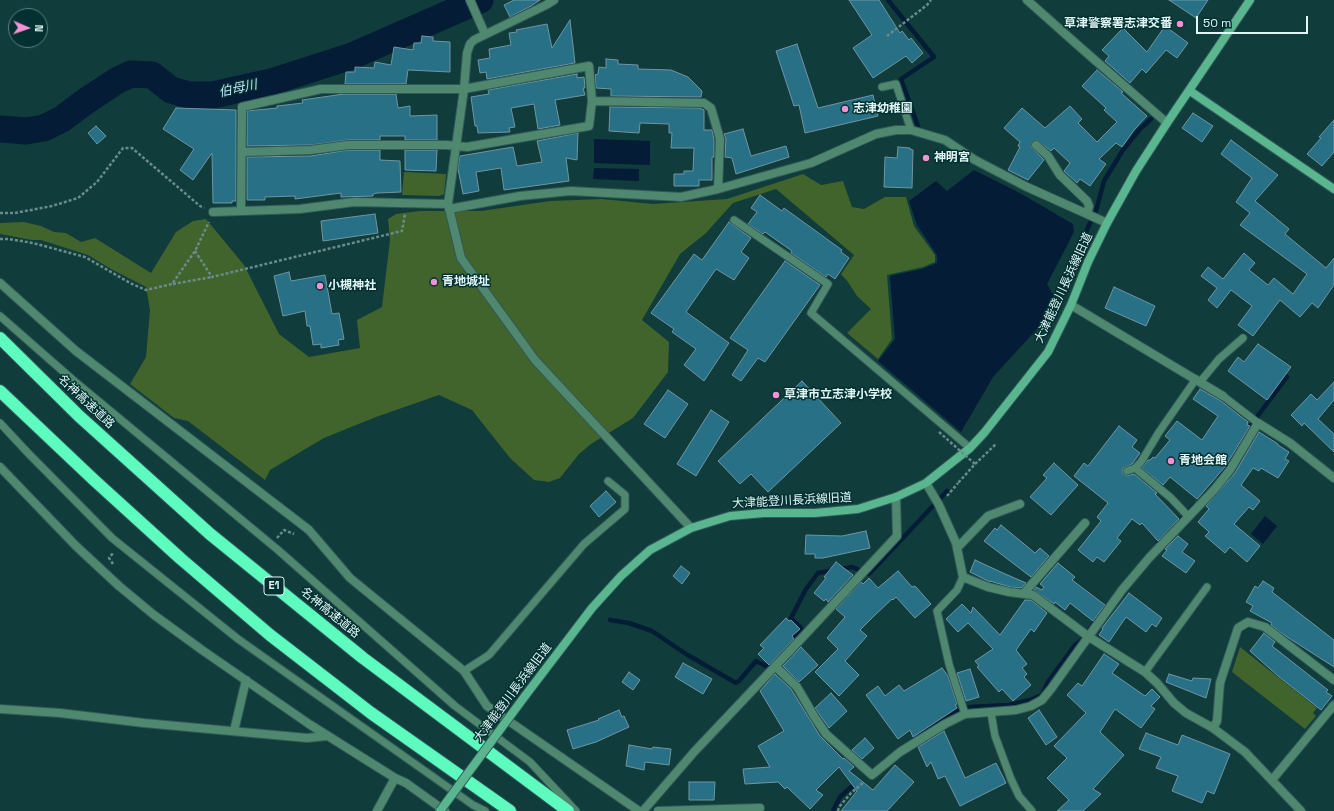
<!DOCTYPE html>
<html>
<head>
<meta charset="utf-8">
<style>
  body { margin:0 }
  #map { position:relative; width:1334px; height:811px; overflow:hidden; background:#103c3b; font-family:"Space Grotesk",sans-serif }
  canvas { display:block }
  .north { position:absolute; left:8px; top:8px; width:40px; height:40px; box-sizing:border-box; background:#033131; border:1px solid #5b807f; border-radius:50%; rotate:92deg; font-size:11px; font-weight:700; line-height:16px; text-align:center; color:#e0f6f5 }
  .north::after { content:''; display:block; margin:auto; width:14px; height:18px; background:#f391d5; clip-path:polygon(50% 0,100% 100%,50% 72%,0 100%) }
  .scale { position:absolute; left:1196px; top:16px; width:112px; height:18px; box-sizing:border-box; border:2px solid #e0f6f5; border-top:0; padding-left:5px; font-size:12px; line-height:14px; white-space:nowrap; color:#e0f6f5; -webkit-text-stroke:3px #033131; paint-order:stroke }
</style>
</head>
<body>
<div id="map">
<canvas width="1334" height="811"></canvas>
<div class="north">N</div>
<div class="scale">50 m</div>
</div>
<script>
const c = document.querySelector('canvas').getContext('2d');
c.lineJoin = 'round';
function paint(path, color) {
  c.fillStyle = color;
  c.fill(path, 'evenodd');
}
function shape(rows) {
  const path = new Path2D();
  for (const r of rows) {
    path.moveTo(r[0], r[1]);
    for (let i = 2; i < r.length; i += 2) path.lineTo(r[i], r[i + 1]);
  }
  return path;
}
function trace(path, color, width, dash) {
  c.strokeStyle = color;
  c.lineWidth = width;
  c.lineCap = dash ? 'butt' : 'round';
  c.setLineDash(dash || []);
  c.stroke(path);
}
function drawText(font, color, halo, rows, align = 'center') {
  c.font = font + ' "Space Grotesk","Noto Sans JP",sans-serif';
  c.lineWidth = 3;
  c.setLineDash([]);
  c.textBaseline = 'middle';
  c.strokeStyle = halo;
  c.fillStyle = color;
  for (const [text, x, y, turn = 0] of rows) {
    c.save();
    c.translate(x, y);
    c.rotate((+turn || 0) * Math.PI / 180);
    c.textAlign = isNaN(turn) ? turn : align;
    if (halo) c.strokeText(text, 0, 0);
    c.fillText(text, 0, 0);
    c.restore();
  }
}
paint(shape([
  [404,172,446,174,444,194,439,196,402,195],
  [803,174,821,185,843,181,852,207,864,209,885,197,906,197,914,226,935,255,935,262,923,267,887,275,892,339,878,359,847,333,871,309,857,296,848,282,841,274,854,255,776,189,733,203,706,233,680,254,642,320,669,342,668,372,633,418,591,444,579,454,560,478,549,482,534,480,510,458,472,410,439,395,376,417,324,438,270,470,265,480,188,421,174,418,130,384,146,357,150,310,146,287,111,269,88,255,41,240,32,240,0,234,0,223,24,222,41,226,54,232,66,233,81,242,95,238,151,273,176,232,193,221,206,219,244,265,279,334,309,357,360,348,357,320,382,307,390,240,388,219,396,214,420,211,481,211,550,201,602,199,653,204,727,199],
  [1240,647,1317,708,1313,713,1316,716,1305,729,1232,672]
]), '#41632c');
paint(shape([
  [594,139,650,141,650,165,594,163],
  [594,168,639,169,639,181,593,179],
  [974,170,1018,192,1073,224,1074,232,1047,284,1056,300,1047,318,993,377,961,432,878,361,895,339,890,276,922,269,937,263,937,255,917,225,909,201,936,181,947,191],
  [1265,516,1277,526,1263,544,1251,534]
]), '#041c36');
trace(shape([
  [888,0,934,57,901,79,918,126],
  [1096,211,1104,181,1123,150,1140,129,1151,119],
  [1062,286,1090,223],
  [1220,477,1229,463,1253,422,1287,377],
  [1158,543,1195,505],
  [610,620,629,623,652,631,686,654,736,683,739,681,756,661,766,666,772,660],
  [789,641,801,628,791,618,806,589,818,573,852,567,869,574,947,491],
  [919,733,957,711,971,707,1009,705,1030,700,1042,695,1048,682,1075,645,1082,640,1102,612],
  [833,811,840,797,857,782]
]), '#041c36', 4.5);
trace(shape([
  [0,129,26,131,44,128,62,119,86,101,118,80,131,74,152,75,171,90,189,95,213,95,271,82,352,56,480,0]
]), '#041c36', 27);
const building = shape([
  [514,0,540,0,531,6,510,17,504,5,514,0],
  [849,0,879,0,900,33,902,31,909,40,911,38,923,53,912,63,906,56,873,78,853,48,872,35,849,0],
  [1169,0,1208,0,1196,18,1169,0],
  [570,20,575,63,487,79,486,72,480,73,478,60,490,58,489,49,511,45,509,33,517,32,516,30,547,24,552,48,570,20],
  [1165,26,1188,43,1177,58,1166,50,1146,73,1142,69,1130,83,1105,61,1109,56,1102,50,1123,28,1147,52,1165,26],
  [422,36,433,37,433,41,450,42,450,72,408,70,406,84,345,84,346,72,355,72,355,67,374,68,375,62,391,65,394,47,413,50,414,43,421,43,422,36],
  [797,44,818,108,873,95,878,116,805,133,799,105,794,106,776,51,797,44],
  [606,59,618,60,618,64,638,65,638,69,671,70,688,77,702,91,701,97,611,96,611,89,596,88,595,75,598,74,599,67,606,68,606,59],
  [1097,70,1123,92,1121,93,1147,116,1134,130,1122,147,1116,143,1099,159,1106,164,1090,186,1080,179,1077,183,1064,171,1070,163,1054,148,1051,151,1037,140,1032,142,1031,147,1044,160,1028,180,1008,170,1020,147,1018,146,1020,142,1004,128,1022,108,1045,128,1070,106,1082,119,1078,123,1097,142,1117,122,1104,110,1106,108,1082,86,1097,70],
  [577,74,577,78,584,77,585,88,583,88,585,95,555,100,560,125,538,129,534,104,511,108,515,127,509,128,510,132,478,133,477,126,475,126,471,97,489,94,488,90,577,74],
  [344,94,396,94,398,108,410,106,410,116,437,115,437,140,405,140,405,136,380,136,380,140,348,140,311,145,247,146,247,111,277,108,277,106,303,103,302,100,344,94],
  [610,107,699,108,704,110,704,130,712,130,714,140,714,157,712,157,712,180,699,180,699,186,674,186,674,174,684,174,684,171,693,171,694,148,671,148,672,133,669,133,669,124,640,123,639,133,609,131,610,107],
  [176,108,236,110,236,201,232,201,232,203,213,203,212,153,193,180,180,170,194,149,163,129,176,108],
  [1193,113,1213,126,1202,142,1182,128,1193,113],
  [1334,120,1334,152,1322,166,1307,154,1321,138,1319,137,1334,120],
  [96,126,106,136,97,144,88,133,96,126],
  [743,129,751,156,786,146,789,157,736,174,732,158,725,157,726,139,724,134,743,129],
  [578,133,577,160,566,158,569,181,504,190,501,168,476,172,479,191,463,194,458,169,460,156,513,147,517,166,542,162,537,141,578,133],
  [1231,140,1278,175,1255,201,1289,229,1285,234,1326,268,1334,258,1334,285,1318,308,1312,303,1300,317,1280,300,1253,336,1238,325,1252,306,1231,290,1217,308,1208,300,1217,288,1201,276,1208,267,1223,279,1244,253,1255,263,1249,270,1268,285,1274,278,1293,294,1307,274,1240,225,1250,213,1236,202,1252,178,1221,154,1231,140],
  [898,147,910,148,910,149,913,150,912,188,884,187,885,157,897,158,898,147],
  [348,150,380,150,380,160,400,161,401,192,378,193,373,194,373,196,341,197,341,193,295,199,295,196,265,197,265,200,247,200,247,157,311,156,348,150],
  [405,150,437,150,436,171,405,170,405,150],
  [760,195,782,211,784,208,842,250,841,252,849,258,835,279,828,274,826,277,791,253,792,251,765,232,763,234,748,224,757,212,751,208,760,195],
  [375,214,378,233,323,241,321,221,375,214],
  [729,222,751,238,741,252,749,258,734,280,716,269,686,312,729,343,704,381,684,365,696,349,672,332,674,329,651,313,694,254,702,260,729,222],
  [785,261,820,285,765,362,758,358,741,381,732,375,748,350,730,338,785,261],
  [289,272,291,281,325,275,332,314,339,313,344,339,338,340,339,345,321,348,321,344,313,345,310,326,307,326,305,311,283,316,274,276,289,272],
  [1114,287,1155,306,1146,326,1105,308,1114,287],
  [1258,344,1291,367,1267,400,1228,371,1238,357,1244,362,1258,344],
  [802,381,841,423,768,492,751,474,740,484,718,461,802,381],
  [1334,382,1334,400,1318,419,1334,434,1334,452,1304,423,1302,426,1291,415,1311,394,1317,400,1334,382],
  [1200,389,1221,401,1244,419,1248,422,1247,425,1250,426,1225,467,1197,499,1170,477,1163,485,1142,468,1148,460,1150,460,1153,457,1155,458,1170,440,1165,436,1177,421,1202,440,1218,416,1193,399,1200,389],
  [668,390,688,404,665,438,644,424,668,390],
  [711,410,729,422,696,476,677,464,711,410],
  [1119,426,1137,440,1132,447,1140,453,1132,464,1123,468,1122,473,1127,476,1134,474,1157,493,1155,494,1179,519,1158,541,1142,523,1140,525,1132,519,1117,538,1121,541,1104,562,1097,557,1093,562,1078,550,1101,521,1097,517,1108,503,1074,476,1084,463,1088,466,1119,426],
  [1259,432,1278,444,1278,445,1289,452,1285,459,1289,461,1278,478,1261,468,1259,471,1253,468,1241,485,1260,501,1253,510,1249,507,1234,524,1260,546,1247,562,1230,547,1225,553,1205,536,1209,532,1198,522,1209,509,1206,506,1235,473,1259,432],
  [1054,463,1078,485,1051,515,1030,497,1047,478,1043,475,1054,463],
  [606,491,616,502,599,517,590,506,606,491],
  [1001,525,1035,553,1040,548,1049,556,1031,577,984,541,995,528,997,530,1001,525],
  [866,531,870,548,823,558,815,558,815,554,805,554,806,535,842,536,866,531],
  [1178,536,1188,544,1182,552,1195,561,1186,573,1162,556,1167,550,1165,549,1178,536],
  [975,560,1003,573,1026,583,1021,588,1010,587,990,581,990,582,970,572,975,560],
  [836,562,853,575,828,602,826,599,824,601,814,593,826,578,824,577,836,562],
  [1058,563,1075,577,1072,580,1105,605,1093,621,1070,603,1065,610,1055,602,1054,604,1034,590,1036,587,1042,590,1044,587,1040,584,1058,563],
  [681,566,690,573,682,584,673,576,681,566],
  [898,571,912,587,914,586,916,587,931,604,915,618,896,597,893,600,892,599,873,617,860,630,867,636,845,661,859,675,839,696,815,672,838,649,827,638,845,617,836,609,861,582,863,584,869,578,878,588,898,571],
  [1263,581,1274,588,1272,592,1334,640,1334,667,1281,633,1271,625,1272,623,1250,611,1253,606,1246,602,1255,586,1258,588,1263,581],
  [1129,593,1162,618,1156,627,1152,624,1146,632,1126,617,1109,642,1099,635,1103,629,1102,628,1129,593],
  [1025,600,1031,600,1047,613,1034,632,1031,629,1016,650,1027,664,1022,668,1027,674,1024,677,1031,685,1013,701,1002,689,999,692,977,667,979,666,975,661,993,649,968,623,958,632,946,619,962,604,971,613,973,607,1000,635,1025,600],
  [786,618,789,621,791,620,800,629,792,636,794,639,769,665,758,654,764,648,760,645,786,618],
  [1264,633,1275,642,1272,646,1328,690,1326,692,1332,696,1321,710,1278,676,1250,651,1264,633],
  [801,647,818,665,799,682,783,666,801,647],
  [1104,654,1119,664,1112,673,1145,696,1152,689,1160,697,1151,706,1155,709,1141,728,1115,709,1100,732,1124,755,1093,789,1101,794,1083,811,1057,811,1069,800,1047,778,1067,758,1054,746,1086,713,1067,695,1078,683,1082,686,1104,654],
  [683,663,712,679,703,694,675,677,683,663],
  [942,668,948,676,957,704,955,705,957,708,913,737,910,730,898,739,866,695,878,686,885,696,899,685,904,691,942,668],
  [970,669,979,697,966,701,957,673,970,669],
  [629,672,640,680,633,690,622,682,629,672],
  [775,674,791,689,820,736,843,759,844,758,854,767,849,771,873,790,895,765,914,782,887,811,841,811,857,791,839,767,816,790,823,795,810,809,787,787,785,789,778,782,745,784,743,769,770,767,758,746,784,731,760,691,775,674],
  [1169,674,1192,681,1193,678,1211,679,1206,698,1166,682,1169,674],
  [831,693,847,711,829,728,815,708,831,693],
  [619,710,622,717,624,716,629,727,596,742,573,749,567,730,599,720,598,719,619,710],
  [1039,710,1057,737,1046,745,1028,718,1039,710],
  [944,731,965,778,996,763,1006,783,960,806,945,776,938,779,931,762,927,767,918,747,944,731],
  [1146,733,1178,745,1182,735,1230,754,1214,794,1207,791,1202,803,1172,791,1178,776,1156,768,1161,757,1139,749,1146,733],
  [865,738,874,748,862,759,852,750,865,738],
  [629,745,652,749,653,747,671,749,669,765,645,762,644,770,626,766,629,745],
  [689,782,715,782,714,800,689,800,689,782]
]);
paint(building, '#287086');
trace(building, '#7095a3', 1);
const lane = shape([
  [882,87,896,84,911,130],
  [734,220,828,284,811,313,970,448],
  [0,316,73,380,278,550,455,706,530,762,576,811],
  [1200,382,1219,359,1243,338],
  [1223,396,1258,423],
  [0,423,28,453,112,538,238,639,473,805,485,811],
  [1135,468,1171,498,1188,516],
  [1127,471,1135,468,1141,462,1159,432,1196,379],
  [963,577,957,590,937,611,949,664,965,714],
  [464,671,489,655,584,544,625,509,625,495,608,481],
  [1145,672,1207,587],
  [991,713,995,736,1011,779,1019,796,1032,811]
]);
const street = shape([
  [470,0,485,34],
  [554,0,546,5,474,40,470,44,467,53,464,89,448,204,461,258,535,360,691,528],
  [1027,0,1081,48,1167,123],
  [592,101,704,103,711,108,720,139,718,189],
  [1036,145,1048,156,1060,175,1087,201,1089,206,1087,214],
  [449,209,520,196,571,191,681,197,718,189,811,163,876,134,896,130,911,130,945,140,975,160,1027,187,1107,223],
  [241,211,242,107,321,89,464,89,589,66,592,101,589,126,467,147,446,145,348,145,311,150,242,152],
  [213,212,300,209,354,202,448,204],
  [0,283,76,351,309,530,350,578,464,671,487,706,639,811],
  [1071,305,1223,396],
  [0,467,76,546,119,586,154,615,202,650,309,724,395,778,406,783,445,811],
  [926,483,939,505,956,543,963,577,988,587,1009,592,1033,595,1089,637,1145,672,1157,683,1174,703,1186,713,1213,728,1245,752,1301,811],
  [957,548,988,516,1020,504],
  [1024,593,1085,523],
  [775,666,797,687,814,716,826,734,872,775,900,752,945,724,965,714,1016,710,1031,706,1042,700,1051,689,1122,590,1149,558,1214,490,1230,470,1258,423,1290,443,1334,478],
  [0,709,60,713,144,723,307,738,327,736],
  [1213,728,1217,721,1220,683,1238,628,1248,622,1265,627,1334,680],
  [234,731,246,680],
  [1272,780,1334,705],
  [377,811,395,778],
  [643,811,694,752,801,639,897,536,896,497],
  [658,811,760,808]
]);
const secondary = shape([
  [1190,91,1334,189],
  [525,696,592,608,621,576,650,550,691,528,730,516,764,513,815,513,858,509,896,497,926,483,970,448,984,433,1048,352,1071,305,1088,262,1107,223,1136,171,1167,123,1250,0]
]);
const highway = shape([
  [0,338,79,416,210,534,363,658,568,811],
  [0,391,94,480,181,559,270,635,371,713,510,811]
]);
trace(lane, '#315a59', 9);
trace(street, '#315a59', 10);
trace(secondary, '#315a59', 10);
trace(highway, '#315a59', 14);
trace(shape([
  [887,36,927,5,931,0],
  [0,213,15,213,52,206,78,198,97,182,123,148,132,148,200,206,204,208],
  [0,239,9,239,33,243,85,257,130,283,146,290,172,284,195,251,209,222],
  [195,251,212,277,402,231,405,214],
  [173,284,212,277],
  [975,464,996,444],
  [947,496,958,483],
  [277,538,284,530,294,534],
  [113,564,109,558,114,552],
  [838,811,839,807,851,793,864,782]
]), '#698c8b', 2.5, [3, 2]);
trace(lane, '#50886f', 7);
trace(street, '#50886f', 8);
trace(secondary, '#59b68f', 8);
trace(highway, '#5efbbf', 12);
const secondaryBridge = shape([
  [440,811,525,696]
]);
trace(secondaryBridge, '#315a59', 10, []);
trace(shape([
  [939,432,975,464,958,483]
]), '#698c8b', 2.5, [3, 2]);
trace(secondaryBridge, '#59b68f', 8);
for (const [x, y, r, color] of [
  [1180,24,4,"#f391d5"],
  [845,109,4,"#f391d5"],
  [926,158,4,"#f391d5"],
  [434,282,4,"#f391d5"],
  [320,286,4,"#f391d5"],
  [776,395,4,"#f391d5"],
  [1171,461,4,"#f391d5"]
]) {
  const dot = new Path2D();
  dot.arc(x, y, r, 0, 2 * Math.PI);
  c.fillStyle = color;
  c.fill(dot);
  trace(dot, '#033131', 1.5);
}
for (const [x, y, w] of [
  [274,586,20]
]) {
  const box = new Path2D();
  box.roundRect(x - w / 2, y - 9, w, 18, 3);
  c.fillStyle = '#033131';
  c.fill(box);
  trace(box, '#e0f6f5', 1);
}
drawText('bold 11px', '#e0f6f5', null, [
  ["E1",274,586]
]);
drawText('bold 12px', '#e0f6f5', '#033131', [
  ["草津警察署志津交番",1172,24,"right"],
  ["志津幼稚園",853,109],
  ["神明宮",934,158],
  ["青地城址",442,282],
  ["小槻神社",328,286],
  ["草津市立志津小学校",784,395],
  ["青地会館",1179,461]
], 'left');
drawText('12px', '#e0f6f5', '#033131', [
  ["大津能登川長浜線旧道",1064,288,-65],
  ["名神高速道路",86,402,43],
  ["大津能登川長浜線旧道",792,501,-3],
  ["名神高速道路",330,613,39],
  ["大津能登川長浜線旧道",513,693,-53]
]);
drawText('italic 13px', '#c2ddfb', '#033131', [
  ["伯母川",238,89,-12]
]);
</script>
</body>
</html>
